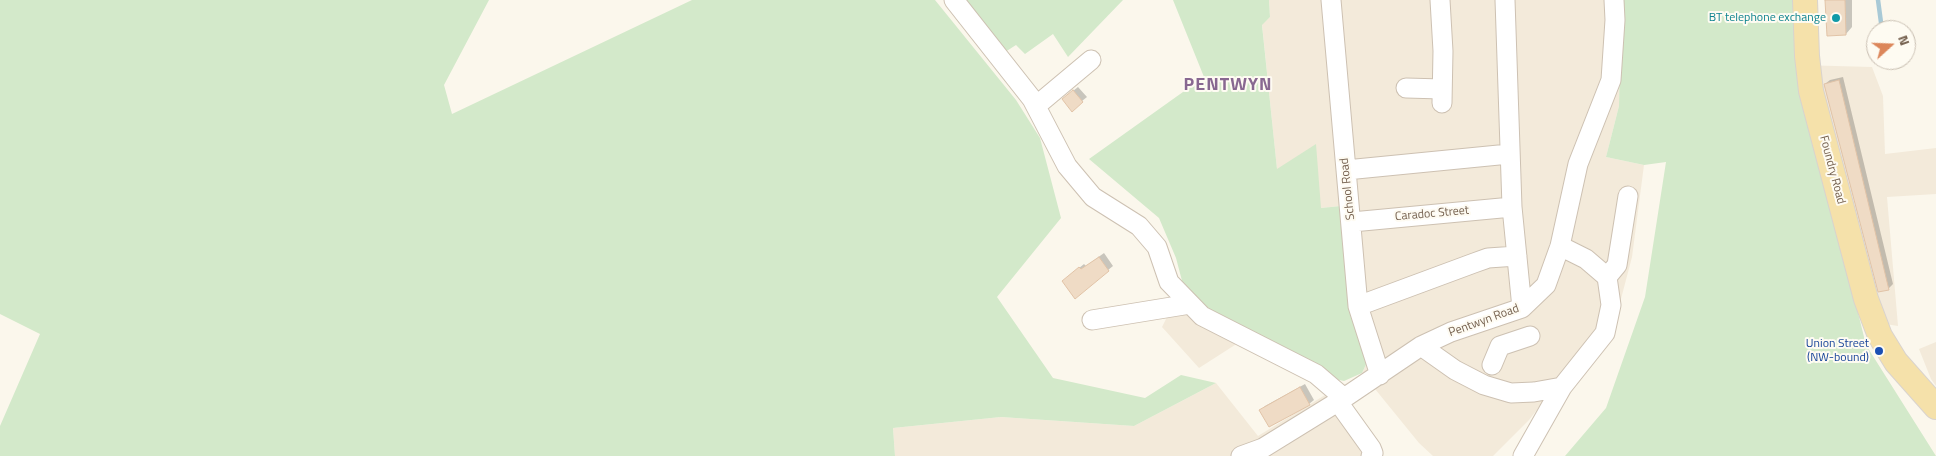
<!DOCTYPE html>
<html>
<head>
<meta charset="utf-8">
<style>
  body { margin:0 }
  #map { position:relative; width:1936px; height:456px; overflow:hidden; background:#fbf7ec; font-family:"Titillium Web",sans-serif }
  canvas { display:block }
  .north { position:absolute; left:1866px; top:20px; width:50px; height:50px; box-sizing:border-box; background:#fefbf2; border:1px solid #c8beb1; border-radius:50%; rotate:70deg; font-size:14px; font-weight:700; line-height:20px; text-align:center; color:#766250 }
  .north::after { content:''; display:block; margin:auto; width:18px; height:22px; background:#dc865a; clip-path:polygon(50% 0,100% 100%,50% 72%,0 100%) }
</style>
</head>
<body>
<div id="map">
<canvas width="1936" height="456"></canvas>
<div class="north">N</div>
</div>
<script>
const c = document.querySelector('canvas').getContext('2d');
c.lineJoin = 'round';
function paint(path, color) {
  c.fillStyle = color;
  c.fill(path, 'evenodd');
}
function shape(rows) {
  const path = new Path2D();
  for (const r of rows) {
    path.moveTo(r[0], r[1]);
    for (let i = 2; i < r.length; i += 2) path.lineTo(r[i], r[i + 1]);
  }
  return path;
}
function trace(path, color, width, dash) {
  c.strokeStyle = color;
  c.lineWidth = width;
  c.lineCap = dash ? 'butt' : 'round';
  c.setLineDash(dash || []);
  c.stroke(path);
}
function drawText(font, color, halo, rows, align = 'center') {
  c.font = font + ' "Titillium Web",sans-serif';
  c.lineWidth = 4;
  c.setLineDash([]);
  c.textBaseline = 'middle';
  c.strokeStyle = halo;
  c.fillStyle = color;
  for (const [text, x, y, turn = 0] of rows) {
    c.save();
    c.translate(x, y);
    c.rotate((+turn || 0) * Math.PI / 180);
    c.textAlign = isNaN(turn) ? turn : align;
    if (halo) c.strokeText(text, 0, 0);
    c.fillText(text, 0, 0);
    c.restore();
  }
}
paint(shape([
  [1269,0,1621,0,1619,106,1606,157,1644,165,1632,257,1612,333,1546,398,1529,420,1493,456,1433,456,1419,443,1362,373,1369,358,1341,206,1321,208,1277,169,1262,24,1270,17],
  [1799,65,1872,67,1883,96,1885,154,1936,148,1936,194,1887,197,1898,326,1860,320,1806,102],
  [1170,311,1186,312,1238,343,1199,368,1162,327],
  [1936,342,1936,386,1931,379,1919,349],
  [1216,383,1258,436,1325,395,1344,405,1376,456,895,456,893,428,1001,417,1134,426]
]), '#f3eada');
paint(shape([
  [0,0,489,0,444,85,452,114,692,0,935,0,1016,100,1040,138,1061,218,997,297,1053,378,1145,398,1181,375,1216,383,1134,426,1001,417,893,428,895,456,0,456,0,426,40,334,0,314],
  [966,0,1123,0,1068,57,1053,34,1025,54,1016,45,1002,54],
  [1173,0,1269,0,1270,17,1262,25,1277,169,1316,144,1321,208,1341,206,1369,358,1362,373,1344,381,1334,379,1214,322,1186,296,1176,258,1159,218,1089,159,1204,77],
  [1621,0,1795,0,1806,102,1866,345,1936,456,1565,456,1606,408,1645,297,1666,162,1644,165,1606,157,1619,106]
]), '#d3e9ca');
paint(shape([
  [1826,0,1852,0,1852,27,1846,34],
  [1843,77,1893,284,1888,289,1825,84,1830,80],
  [1078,87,1087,97,1082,101,1068,95],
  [1104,253,1113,266,1075,297,1068,277,1084,264,1086,266],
  [1305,384,1314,400,1309,404,1261,410,1265,406]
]), '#0003');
trace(shape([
  [1878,0,1882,30]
]), '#a8c9d6', 4.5);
const building = shape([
  [1825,0,1845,0,1846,35,1827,36,1825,0],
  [1839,80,1889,290,1878,292,1825,88,1824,84,1839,80],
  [1073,90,1083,102,1072,112,1062,99,1073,90],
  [1099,257,1109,271,1075,299,1062,281,1079,267,1081,269,1099,257],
  [1300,387,1310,405,1269,427,1259,410,1300,387]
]);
paint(building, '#efdbc5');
trace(building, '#e1c3a7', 1);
const minor = shape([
  [954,0,1032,99,1067,166,1093,197,1139,226,1157,247,1169,282,1202,316,1316,374,1344,398],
  [1331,0,1358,306,1380,375],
  [1440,0,1443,51,1442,103],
  [1505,0,1512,207,1522,308],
  [1406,88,1442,89],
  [1036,106,1091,60],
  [1346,170,1509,154],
  [1352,222,1512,207],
  [1607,277,1617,265,1628,196],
  [1358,306,1474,263,1488,258,1517,256],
  [1092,320,1190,304],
  [1421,346,1455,370,1484,385,1511,393,1534,392,1562,387],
  [1492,365,1500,346,1530,336],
  [1338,402,1371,448,1373,453,1371,456],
  [1241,456,1263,448,1344,398,1421,346,1451,332,1522,308,1546,285,1560,246,1578,164,1611,80,1615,20,1614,0],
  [1523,456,1562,387,1605,333,1611,305,1607,277,1586,259,1560,246]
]);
const major = shape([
  [1805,0,1807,56,1811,91,1866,299,1880,336,1896,362,1936,407]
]);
trace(minor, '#cdc1b2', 21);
trace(major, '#d9d3ce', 26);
trace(minor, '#fff', 19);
trace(major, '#f5e1aa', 24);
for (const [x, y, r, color] of [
  [1836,18,5,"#0f9aa8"],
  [1879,351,5,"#1a4fb4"]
]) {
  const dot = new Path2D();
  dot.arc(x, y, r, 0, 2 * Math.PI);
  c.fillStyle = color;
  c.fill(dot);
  trace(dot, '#fefbf2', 2);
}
drawText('12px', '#0d838f', '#fefbf2', [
  ["BT telephone exchange",1826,18]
], 'right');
drawText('12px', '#766250', '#fefbf2', [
  ["Foundry Road",1832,170,75],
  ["School Road",1348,189,-96],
  ["Caradoc Street",1432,214,-5],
  ["Pentwyn Road",1484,321,-20]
]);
drawText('12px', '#164399', '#fefbf2', [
  ["Union Street",1869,344],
  ["(NW-bound)",1869,358]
], 'right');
c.letterSpacing = '1px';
drawText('bold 18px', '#886891', '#fefbf2', [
  ["PENTWYN",1228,86]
]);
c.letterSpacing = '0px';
</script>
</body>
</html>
